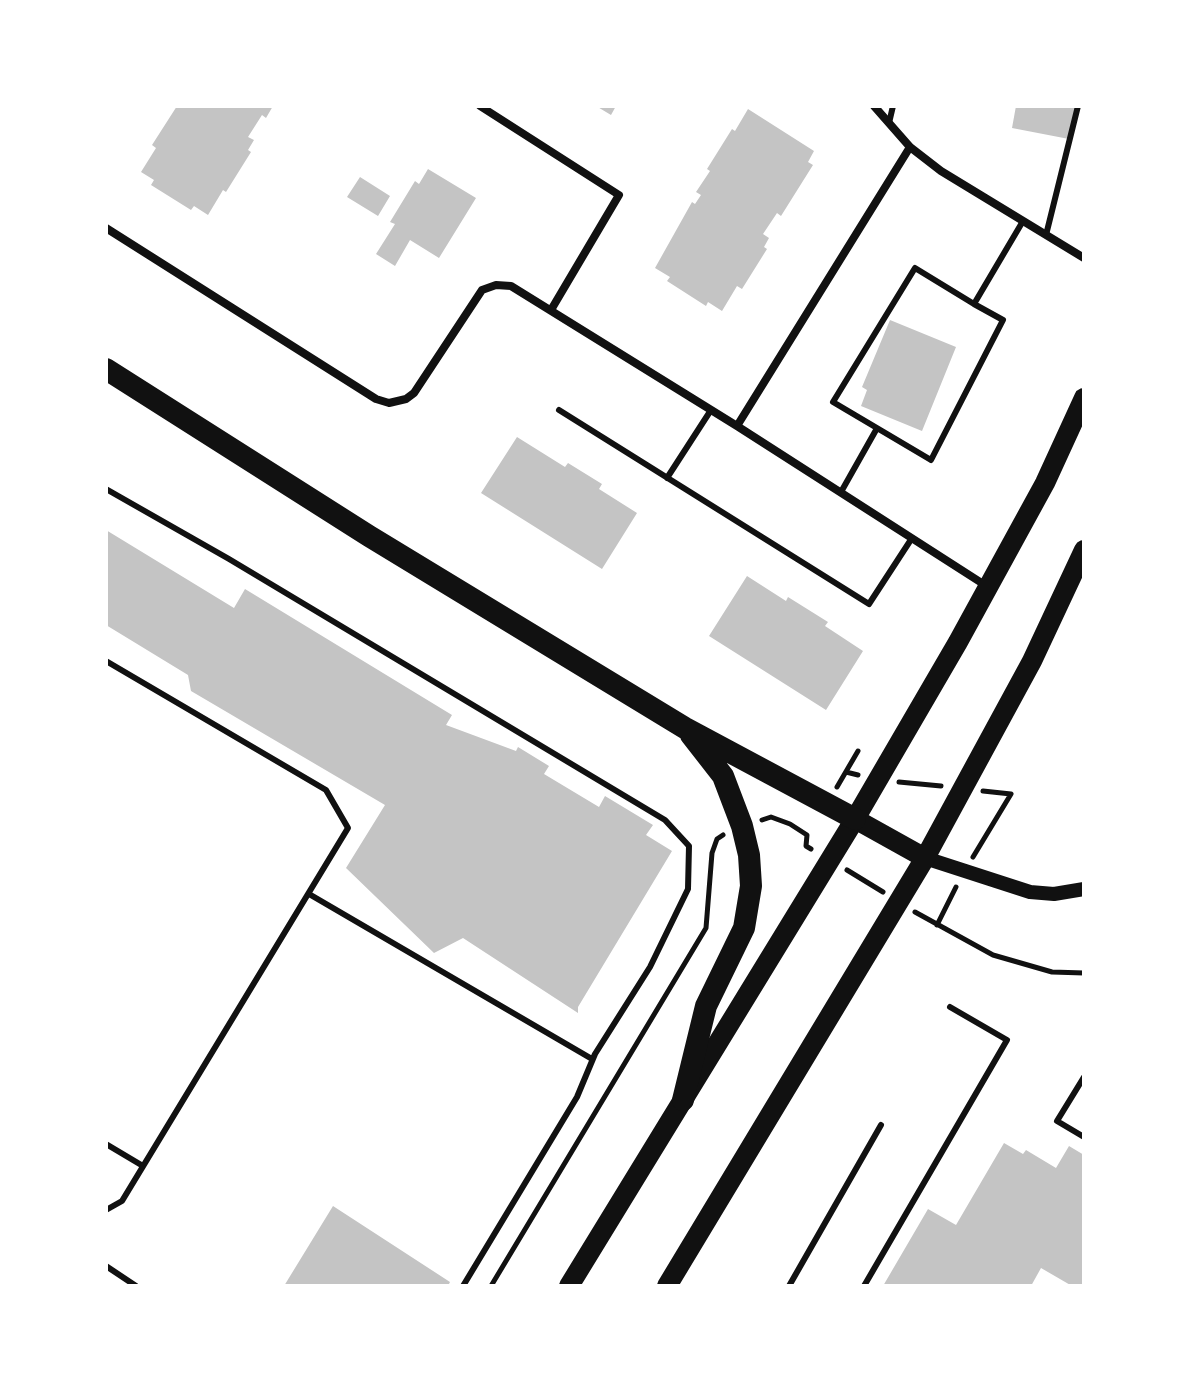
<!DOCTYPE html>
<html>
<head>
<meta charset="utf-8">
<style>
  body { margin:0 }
  #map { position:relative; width:1190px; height:1392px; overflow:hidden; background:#fff; font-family:Poppins,sans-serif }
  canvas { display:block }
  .frame { position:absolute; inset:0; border:108px solid #fff; pointer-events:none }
</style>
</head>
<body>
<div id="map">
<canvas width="1190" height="1392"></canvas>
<div class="frame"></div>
</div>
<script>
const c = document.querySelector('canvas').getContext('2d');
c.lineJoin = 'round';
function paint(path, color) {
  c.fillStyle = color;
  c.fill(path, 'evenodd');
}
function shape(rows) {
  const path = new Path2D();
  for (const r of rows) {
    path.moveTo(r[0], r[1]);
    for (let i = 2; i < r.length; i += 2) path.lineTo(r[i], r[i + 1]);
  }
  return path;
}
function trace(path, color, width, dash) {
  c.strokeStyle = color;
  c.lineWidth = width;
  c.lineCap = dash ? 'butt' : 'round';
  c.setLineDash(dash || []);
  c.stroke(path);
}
paint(shape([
  [177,106,181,108,182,106,273,106,266,118,262,115,248,137,254,140,248,150,251,152,226,192,223,190,208,215,194,206,191,210,151,185,154,180,141,172,156,148,152,145],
  [596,106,616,106,611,115],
  [1016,106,1076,106,1069,139,1012,128],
  [748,109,814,151,808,162,813,165,781,216,777,213,763,234,769,238,764,247,767,249,742,289,737,286,722,311,708,302,706,306,667,281,670,277,655,268,692,202,695,204,701,195,696,192,710,171,707,169,732,129,735,131],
  [428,169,476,198,439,258,410,240,395,266,376,254,395,224,390,222,415,181,419,184],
  [360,177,390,196,378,216,347,197],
  [890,320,956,347,922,431,861,406,867,390,862,387],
  [517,437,565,467,568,463,602,484,599,489,637,513,602,569,481,493],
  [106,530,234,608,245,589,452,715,446,725,516,751,518,747,549,766,544,774,599,807,605,796,653,825,646,835,672,851,578,1007,578,1013,463,938,434,953,346,868,385,805,191,691,188,675,106,625],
  [747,576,786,601,788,597,828,622,825,626,863,651,826,710,709,636],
  [1004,1143,1023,1154,1026,1150,1056,1168,1069,1146,1084,1155,1084,1286,1072,1286,1041,1268,1031,1286,883,1286,928,1209,956,1225],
  [333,1206,450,1282,448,1286,284,1286]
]), '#c4c4c4');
trace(shape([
  [846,772,858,775],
  [899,782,941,786],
  [837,787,858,751],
  [762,820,771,817,790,824,807,835,806,846,811,849],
  [973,857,1011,794,983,791],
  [847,870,883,892],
  [915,912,993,955,1052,972,1084,973],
  [937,925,956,887],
  [491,1286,706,928,712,853,717,839,723,835]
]), '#111', 5);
trace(shape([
  [889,123,893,106],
  [1046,235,1078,106],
  [974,304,1003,320,931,460,833,402,915,268,974,304,1023,221],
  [559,410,869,604,912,538],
  [667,478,711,410],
  [106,489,229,559,665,820,689,846,688,889,650,967,595,1054,577,1097,463,1286],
  [841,492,876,430],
  [106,661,326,790,348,828,122,1201,106,1210],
  [309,894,592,1059],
  [1084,1077,1057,1121,1084,1137],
  [106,1144,143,1166],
  [106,1266,136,1286],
  [789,1286,881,1125],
  [864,1286,1007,1040,950,1007]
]), '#111', 6);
trace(shape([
  [480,106,619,195,551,310],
  [874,106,910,147,941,171,1084,258],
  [106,228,376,399,389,403,406,399,414,393,482,290,496,285,511,286,737,426,988,587],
  [737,426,910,147]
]), '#111', 8);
trace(shape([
  [925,858,1030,892,1054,894,1084,889]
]), '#111', 14);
trace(shape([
  [855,819,925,858],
  [569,1286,855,819,958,642,1045,483,1084,398],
  [667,1286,925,858,1032,661,1084,550]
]), '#111', 20);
trace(shape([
  [106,369,369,536,685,728,855,819],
  [683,1100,706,1006,744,928,751,886,749,855,742,826,723,776,691,735]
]), '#111', 22);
</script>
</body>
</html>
